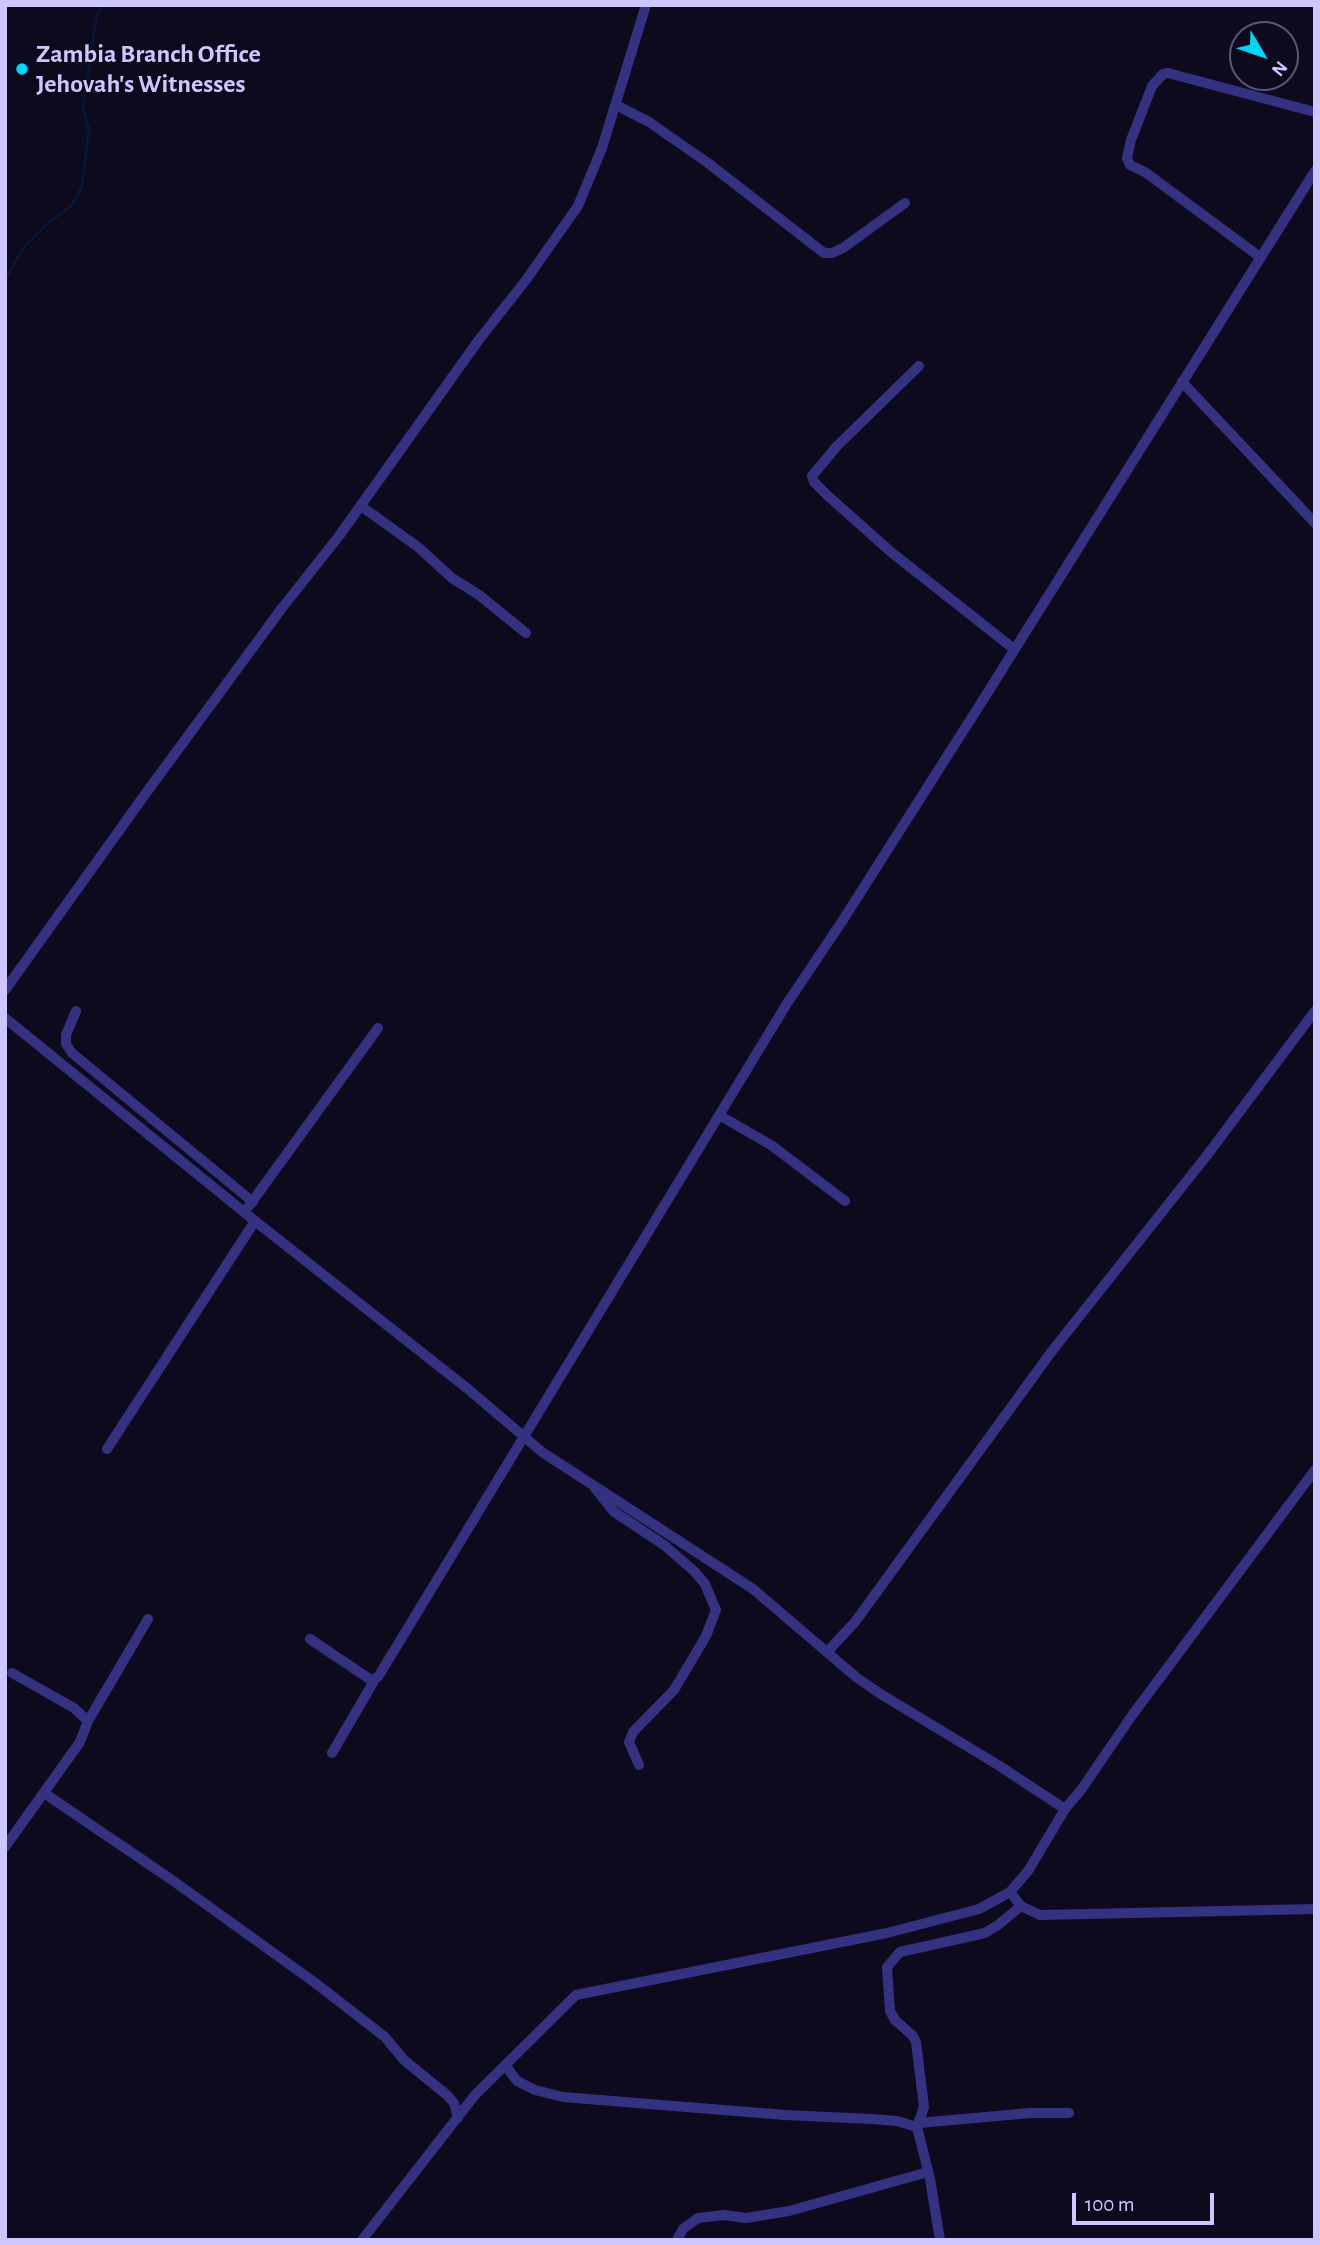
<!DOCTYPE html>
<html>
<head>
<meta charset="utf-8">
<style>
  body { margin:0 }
  #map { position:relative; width:1320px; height:2245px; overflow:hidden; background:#0e0a1e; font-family:"Alegreya Sans",sans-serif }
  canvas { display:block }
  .frame { position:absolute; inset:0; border:7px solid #cec7ff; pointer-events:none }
  .north { position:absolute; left:1229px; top:21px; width:70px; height:70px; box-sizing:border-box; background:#0e0a1e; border:2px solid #5b5678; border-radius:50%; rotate:129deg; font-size:19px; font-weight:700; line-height:28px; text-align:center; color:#cec7ff }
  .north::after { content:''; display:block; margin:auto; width:24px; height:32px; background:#00d6f2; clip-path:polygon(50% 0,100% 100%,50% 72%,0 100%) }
  .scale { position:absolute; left:1072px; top:2193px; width:142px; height:32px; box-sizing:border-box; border:4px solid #cec7ff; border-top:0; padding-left:9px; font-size:21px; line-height:24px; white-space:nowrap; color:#cec7ff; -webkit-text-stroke:5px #0e0a1e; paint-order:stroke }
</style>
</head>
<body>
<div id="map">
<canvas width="1320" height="2245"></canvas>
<div class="frame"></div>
<div class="north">N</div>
<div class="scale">100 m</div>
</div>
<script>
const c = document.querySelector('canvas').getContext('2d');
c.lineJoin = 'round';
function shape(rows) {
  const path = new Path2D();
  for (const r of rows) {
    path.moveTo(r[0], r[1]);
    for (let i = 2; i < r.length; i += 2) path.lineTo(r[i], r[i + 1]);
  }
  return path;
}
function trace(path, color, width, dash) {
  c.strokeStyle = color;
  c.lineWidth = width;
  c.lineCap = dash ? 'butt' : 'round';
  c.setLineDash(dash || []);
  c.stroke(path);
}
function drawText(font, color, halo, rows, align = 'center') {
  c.font = font + ' "Alegreya Sans",sans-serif';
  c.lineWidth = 6;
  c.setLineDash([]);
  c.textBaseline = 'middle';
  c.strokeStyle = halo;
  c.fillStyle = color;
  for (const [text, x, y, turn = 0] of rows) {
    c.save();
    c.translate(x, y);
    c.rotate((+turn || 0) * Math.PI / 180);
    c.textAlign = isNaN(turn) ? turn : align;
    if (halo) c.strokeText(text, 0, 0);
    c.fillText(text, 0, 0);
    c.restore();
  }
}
trace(shape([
  [5,279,25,246,48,223,71,206,82,187,89,129,83,108,94,32,97,15,103,5]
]), '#05183c', 2.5);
trace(shape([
  [616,105,649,122,708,163,824,253,832,253,843,248,905,203],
  [1260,257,1145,172,1130,165,1127,158,1131,140,1152,86,1163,74,1168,73,1315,112],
  [919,366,837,446,812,476,814,482,827,495,891,552,1014,649],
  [1182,382,1315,523],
  [361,506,418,547,452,578,479,595,526,633],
  [5,990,146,793,282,608,339,536,478,341,526,280,578,206,602,148,646,5],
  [76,1011,66,1035,66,1044,72,1053,253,1202],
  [5,1018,255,1221,468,1389,542,1452,753,1589,856,1677,879,1693,998,1765,1065,1809],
  [719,1115,771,1145,845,1201],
  [249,1206,378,1028],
  [107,1449,255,1221],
  [595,1488,613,1511,664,1545,694,1571,705,1584,716,1610,706,1636,674,1690,633,1732,629,1742,639,1765],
  [310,1639,371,1680,378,1677,786,1005,841,923,981,703,1315,171],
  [827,1652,855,1622,1052,1351,1208,1154,1315,1011],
  [12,1673,74,1708,88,1721],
  [332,1753,374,1681],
  [44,1793,172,1880,314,1982,385,2037,404,2060,447,2095,454,2103,458,2118],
  [5,1847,80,1742,88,1721,148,1619],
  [1010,1892,1021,1906,1040,1915,1315,1909],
  [505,2065,517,2081,535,2090,563,2097,785,2115,872,2119,897,2121,917,2127],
  [919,2123,1030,2113,1069,2113],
  [362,2240,475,2095,576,1995,887,1933,979,1909,1010,1892,1028,1871,1065,1809,1081,1790,1133,1714,1315,1470],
  [677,2240,683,2229,698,2218,724,2215,746,2218,789,2211,928,2172],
  [940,2240,930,2179,917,2127,924,2107,916,2042,913,2036,895,2020,890,2011,887,1967,900,1952,985,1933,998,1925,1021,1906]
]), '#353181', 10);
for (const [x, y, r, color] of [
  [22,69,7,"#00d6f2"]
]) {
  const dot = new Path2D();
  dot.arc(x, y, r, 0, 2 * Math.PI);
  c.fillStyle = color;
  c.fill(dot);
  trace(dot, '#0e0a1e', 2.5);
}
drawText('bold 26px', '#cec7ff', '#0e0a1e', [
  ["Zambia Branch Office",36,54],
  ["Jehovah's Witnesses",36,84]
], 'left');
</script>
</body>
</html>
